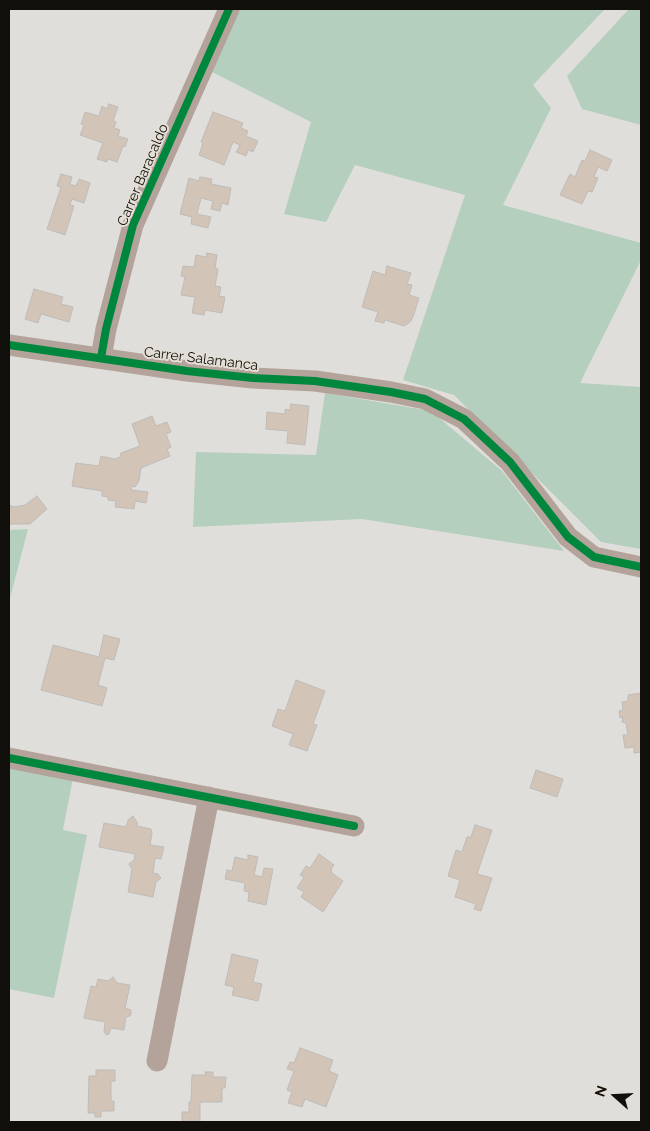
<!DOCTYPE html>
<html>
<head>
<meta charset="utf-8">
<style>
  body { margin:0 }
  #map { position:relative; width:650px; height:1131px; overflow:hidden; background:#e0deda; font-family:Raleway,sans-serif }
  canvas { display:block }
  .frame { position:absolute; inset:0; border:10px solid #110f0c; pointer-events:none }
  .north { position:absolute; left:590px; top:1071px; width:50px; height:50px; -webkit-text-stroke:4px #e4dfd6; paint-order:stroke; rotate:289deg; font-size:14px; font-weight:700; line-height:20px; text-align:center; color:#110f0c }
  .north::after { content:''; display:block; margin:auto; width:18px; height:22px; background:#110f0c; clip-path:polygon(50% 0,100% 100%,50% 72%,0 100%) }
</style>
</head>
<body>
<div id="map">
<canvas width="650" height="1131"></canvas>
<div class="frame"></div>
<div class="north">N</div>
</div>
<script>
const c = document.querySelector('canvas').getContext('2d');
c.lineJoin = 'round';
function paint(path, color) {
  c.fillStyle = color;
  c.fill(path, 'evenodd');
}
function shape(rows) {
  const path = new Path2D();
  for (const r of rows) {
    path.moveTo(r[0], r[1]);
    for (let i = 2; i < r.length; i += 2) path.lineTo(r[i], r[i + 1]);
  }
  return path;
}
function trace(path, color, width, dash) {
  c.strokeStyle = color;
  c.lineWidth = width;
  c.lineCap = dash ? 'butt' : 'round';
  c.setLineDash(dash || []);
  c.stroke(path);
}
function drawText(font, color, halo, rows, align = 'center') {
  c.font = font + ' Raleway,sans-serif';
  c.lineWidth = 4;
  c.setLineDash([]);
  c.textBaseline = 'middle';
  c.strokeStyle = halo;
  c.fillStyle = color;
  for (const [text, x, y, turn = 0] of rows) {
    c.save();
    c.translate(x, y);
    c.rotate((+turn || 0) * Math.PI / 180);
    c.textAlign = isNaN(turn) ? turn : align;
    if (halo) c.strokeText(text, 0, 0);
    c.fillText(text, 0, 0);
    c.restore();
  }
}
paint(shape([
  [234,9,605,9,533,85,551,108,503,205,641,243,641,260,580,383,641,387,641,549,601,542,454,395,403,380,465,195,355,165,326,222,284,214,311,122,208,70],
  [629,9,641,9,641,125,582,109,567,76],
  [325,393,431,411,502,471,564,551,362,519,193,527,196,452,316,455],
  [28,529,9,602,9,530],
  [9,765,73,778,63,830,87,835,54,998,9,989]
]), '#b4cfbe');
const building = shape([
  [109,104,118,107,113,121,116,122,114,128,120,130,118,136,128,139,125,147,123,146,117,162,108,159,107,162,97,159,103,143,80,135,84,125,81,124,85,112,99,116,102,106,107,109,109,104],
  [213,112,243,123,241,128,248,131,246,136,258,141,253,152,248,150,246,156,236,152,240,145,233,142,224,165,199,155,203,143,201,142,213,112],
  [590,150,612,160,607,171,598,167,594,177,598,178,593,190,592,192,588,191,582,204,560,195,570,174,575,177,582,160,585,161,590,150],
  [61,174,72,177,70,184,76,186,79,179,90,183,84,203,72,199,70,205,74,206,65,235,47,229,61,187,57,186,61,174],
  [200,177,212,179,211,184,231,188,228,205,222,203,220,211,211,209,213,201,201,198,197,214,211,217,208,228,191,224,192,217,180,214,189,178,199,181,200,177],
  [207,253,217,255,215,268,218,269,215,286,221,287,219,296,225,297,222,313,205,310,204,315,192,313,195,297,181,295,185,277,181,276,183,266,194,267,196,255,206,257,207,253],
  [387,266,411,273,407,284,412,285,409,295,419,298,413,317,410,322,404,326,385,320,384,323,375,321,378,312,362,307,373,271,385,275,387,266],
  [34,289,63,297,61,304,73,307,69,322,41,314,38,323,25,319,34,289],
  [291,404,309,406,305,445,287,443,288,431,266,429,267,412,285,414,285,409,290,410,291,404],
  [152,416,156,426,167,422,171,432,166,434,171,447,167,449,170,456,141,468,139,481,135,487,132,486,131,490,148,492,146,503,135,501,134,509,115,507,116,501,108,500,108,497,102,496,102,491,72,486,76,463,99,466,101,456,115,459,120,457,121,453,140,446,132,424,152,416],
  [37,496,47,509,30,524,9,524,9,505,14,507,25,505,37,496],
  [104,635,120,639,114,660,105,658,98,685,107,688,102,706,41,690,53,645,99,657,104,635],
  [296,680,325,691,313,724,317,725,307,751,289,745,293,734,272,726,278,709,285,711,296,680],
  [641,693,641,752,634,753,634,747,625,748,623,735,628,735,626,723,622,722,623,717,620,718,619,711,623,710,622,702,628,701,628,695,641,693],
  [536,770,563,779,557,797,530,788,536,770],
  [133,816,137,822,137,826,151,829,152,833,150,845,164,847,161,859,155,858,153,873,158,874,161,878,156,882,153,897,128,892,132,869,129,864,134,860,135,854,99,847,104,823,126,827,128,820,133,816],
  [475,825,492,830,477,874,492,878,481,911,474,909,476,904,455,897,460,880,448,876,456,850,462,852,467,837,471,837,475,825],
  [319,854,334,865,331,869,332,873,343,881,323,912,301,897,304,892,297,888,304,877,300,875,306,866,310,868,319,854],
  [248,855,258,857,254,875,262,877,264,868,273,869,266,905,248,901,249,892,244,891,245,883,225,879,227,870,232,871,235,857,248,860,248,855],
  [232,954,258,960,253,982,262,984,258,1001,232,995,234,987,225,985,232,954],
  [113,977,117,983,130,985,125,1008,131,1010,131,1014,130,1016,126,1017,124,1030,111,1028,109,1034,106,1035,104,1031,105,1022,84,1018,91,986,96,987,98,979,108,981,113,977],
  [300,1048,333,1060,329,1071,338,1075,326,1107,305,1099,302,1107,288,1103,292,1092,287,1090,294,1071,287,1069,290,1062,294,1063,300,1048],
  [96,1070,115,1070,115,1081,111,1081,111,1101,114,1101,114,1111,101,1111,101,1117,95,1117,95,1113,88,1113,89,1076,96,1076,96,1070],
  [205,1072,213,1072,213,1077,226,1077,225,1088,222,1088,222,1102,200,1102,200,1122,182,1122,182,1112,189,1112,189,1102,191,1102,192,1075,206,1075,205,1072]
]);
paint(building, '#d2c5b8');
trace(building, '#bebbb8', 1);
trace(shape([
  [9,345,187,371,253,378,315,381,391,392,425,399,464,419,510,462,568,537,594,557,641,567],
  [101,358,106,329,133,225,229,9],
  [9,758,354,826],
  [157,1061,209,797]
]), '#b3a39b', 21);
trace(shape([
  [9,345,187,371,253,378,315,381,391,392,425,399,464,419,510,462,568,537,594,557,641,567],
  [101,358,106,329,133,225,229,9],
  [9,758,354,826]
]), '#00873e', 8);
drawText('14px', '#110f0c', '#e4dfd6', [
  ["Carrer Baracaldo",143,175,-67],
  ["Carrer Salamanca",201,359,7]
]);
</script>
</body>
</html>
